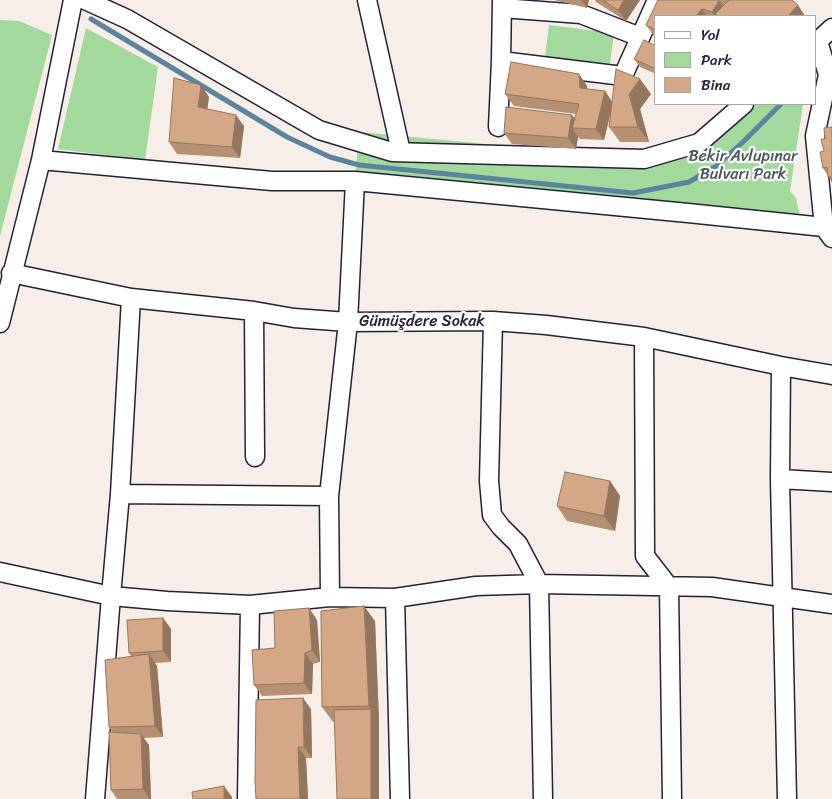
<!DOCTYPE html>
<html>
<head>
<meta charset="utf-8">
<style>
  body { margin:0 }
  #map { position:relative; width:832px; height:799px; overflow:hidden; background:#f6eee7; font-family:Sriracha,sans-serif }
  canvas { display:block }
  .legend { position:absolute; left:654px; top:15px; width:162px; height:90px; box-sizing:border-box; background:#fff; border:1px solid #a7a7b1; margin:0; padding:6px 9px; list-style:none; font-size:15px; color:#22223b }
  .legend li { display:flex; align-items:center; gap:10px; height:25px }
  .legend b { width:25px; border:1px solid #a7a7b1 }
</style>
</head>
<body>
<div id="map">
<canvas width="832" height="799"></canvas>
<ul class="legend">
<li><b style="height:6px;background:#fff"></b>Yol</li>
<li><b style="height:14px;background:#a3d99d"></b>Park</li>
<li><b style="height:14px;background:#d4a886"></b>Bina</li>
</ul>
</div>
<script>
const c = document.querySelector('canvas').getContext('2d');
c.lineJoin = 'round';
function paint(path, color) {
  c.fillStyle = color;
  c.fill(path, 'evenodd');
}
function shape(rows) {
  const path = new Path2D();
  for (const r of rows) {
    path.moveTo(r[0], r[1]);
    for (let i = 2; i < r.length; i += 2) path.lineTo(r[i], r[i + 1]);
  }
  return path;
}
function trace(path, color, width, dash) {
  c.strokeStyle = color;
  c.lineWidth = width;
  c.lineCap = dash ? 'butt' : 'round';
  c.setLineDash(dash || []);
  c.stroke(path);
}
function drawText(font, color, halo, rows, align = 'center') {
  c.font = font + ' Sriracha,sans-serif';
  c.lineWidth = 4.5;
  c.setLineDash([]);
  c.textBaseline = 'middle';
  c.strokeStyle = halo;
  c.fillStyle = color;
  for (const [text, x, y, turn = 0] of rows) {
    c.save();
    c.translate(x, y);
    c.rotate((+turn || 0) * Math.PI / 180);
    c.textAlign = isNaN(turn) ? turn : align;
    if (halo) c.strokeText(text, 0, 0);
    c.fillText(text, 0, 0);
    c.restore();
  }
}
paint(shape([
  [0,20,19,21,52,35,0,236],
  [549,25,614,33,610,64,545,57],
  [86,28,158,67,145,160,58,149],
  [734,104,803,104,790,191,796,198,801,223,355,181,359,132,644,159,709,128]
]), '#a3d99d');
trace(shape([
  [91,19,287,137,330,157,359,165,633,193,689,182,715,167,743,142,781,104]
]), '#5b849f', 5);
const minor = shape([
  [85,0,127,19,319,130,392,152,644,159,699,143,744,104],
  [367,0,401,152],
  [502,0,501,61,623,76,657,0],
  [502,8,581,14,640,37],
  [818,41,828,75,815,136,824,227],
  [816,43,832,28],
  [498,127,501,61],
  [41,160,272,181,355,181,688,213,824,227,832,238],
  [11,273,131,298,254,311,294,318,348,322,493,321,546,325,644,337,781,366,832,375],
  [254,311,255,457],
  [493,321,489,481,492,515,501,527,518,544,539,584,543,799],
  [0,323,41,160,73,0],
  [644,337,645,556,669,587,672,799],
  [781,366,780,479,787,799],
  [780,479,832,482],
  [120,494,329,496],
  [0,572,111,596,167,601,250,605,330,597,395,598,476,586,539,584,712,587,832,604],
  [330,597,329,496,348,322,355,181],
  [395,598,400,799],
  [95,799,111,596,120,494,131,298],
  [247,799,250,605]
]);
trace(minor, '#22223b', 21);
trace(minor, '#fff', 18);
paint(shape([
  [554,0,589,0,587,8],
  [595,0,640,0,626,21,596,2],
  [658,0,792,0,805,16,656,16,656,37,654,36,646,25],
  [656,46,656,74,640,67,634,59],
  [579,74,587,86,587,89,605,91,612,102,651,94,640,109,649,142,620,142,609,127,611,110,604,140,580,139,578,137,576,149,512,144,504,133,572,115,574,119,576,114,514,106,505,94],
  [209,97,207,109,244,126,240,158,177,154,169,142],
  [825,139,832,182,823,168],
  [610,481,620,496,615,531,567,521,557,506],
  [163,618,171,629,171,662,155,663,157,666,163,737,143,738,149,745,151,799,117,799,111,790,113,733,109,727,132,657,129,653],
  [317,620,320,662,313,664,312,694,262,696,254,685,275,648],
  [375,621,379,721,333,722,322,707],
  [311,709,312,758,306,758,308,799,256,799]
]), '#b69073');
paint(shape([
  [581,0,589,0,587,8],
  [624,0,640,0,626,21,618,10],
  [719,1,728,12,715,14,717,16,715,16,712,12],
  [798,5,805,16,788,16],
  [702,9,707,16,696,16],
  [579,74,587,86,588,100,580,88],
  [640,79,651,94,640,109,649,142,638,127,629,94],
  [201,85,209,97,206,119,198,107],
  [605,91,613,103,604,140,596,129],
  [236,115,244,126,240,158,232,147],
  [572,115,580,126,572,128,578,137,576,149,568,138],
  [610,481,620,496,615,531,604,516],
  [364,606,375,621,379,721,379,799,371,799,371,709,369,706],
  [309,608,317,620,320,662,312,650],
  [163,618,171,629,171,662,163,651],
  [305,653,313,664,312,694,304,683],
  [149,654,157,666,163,737,155,726],
  [303,698,311,709,312,758,304,747],
  [141,734,149,745,151,799,150,799,143,789],
  [298,747,306,758,308,799,300,799],
  [224,786,232,797,232,799,224,799]
]), '#94765e');
const building = shape([
  [603,0,624,0,618,10,603,0],
  [658,0,718,0,719,1,712,12,702,9,696,16,656,16,656,30,646,25,658,0],
  [729,0,792,0,798,5,788,16,718,16,715,14,729,0],
  [644,40,656,46,656,69,634,59,644,40],
  [511,62,579,74,580,88,605,91,596,129,572,128,579,104,505,94,511,62],
  [616,69,640,79,629,94,638,127,609,127,616,69],
  [174,78,201,85,198,107,236,115,232,147,169,142,174,78],
  [506,107,572,115,568,138,504,133,506,107],
  [832,127,832,182,830,176,828,177,827,167,823,168,820,152,824,151,821,139,825,139,824,128,832,127],
  [565,472,610,481,604,516,557,506,565,472],
  [364,606,369,706,322,707,321,611,364,606],
  [309,608,312,650,305,653,304,683,254,685,252,650,275,648,274,611,309,608],
  [163,618,163,651,129,653,127,620,163,618],
  [149,654,155,726,109,727,105,660,149,654],
  [303,698,304,747,298,747,300,799,256,799,255,781,256,700,303,698],
  [371,709,371,799,337,799,334,710,371,709],
  [109,732,141,734,143,789,111,790,109,732],
  [224,786,224,799,193,799,192,792,224,786]
]);
paint(building, '#d4a886');
trace(building, '#94765e', 1);
drawText('16px', '#495958', '#fff', [
  ["Bekir Avlupınar",743,157],
  ["Bulvarı Park",743,175]
]);
drawText('16px', '#22223b', '#fff', [
  ["Gümüşdere Sokak",422,322]
]);
</script>
</body>
</html>
